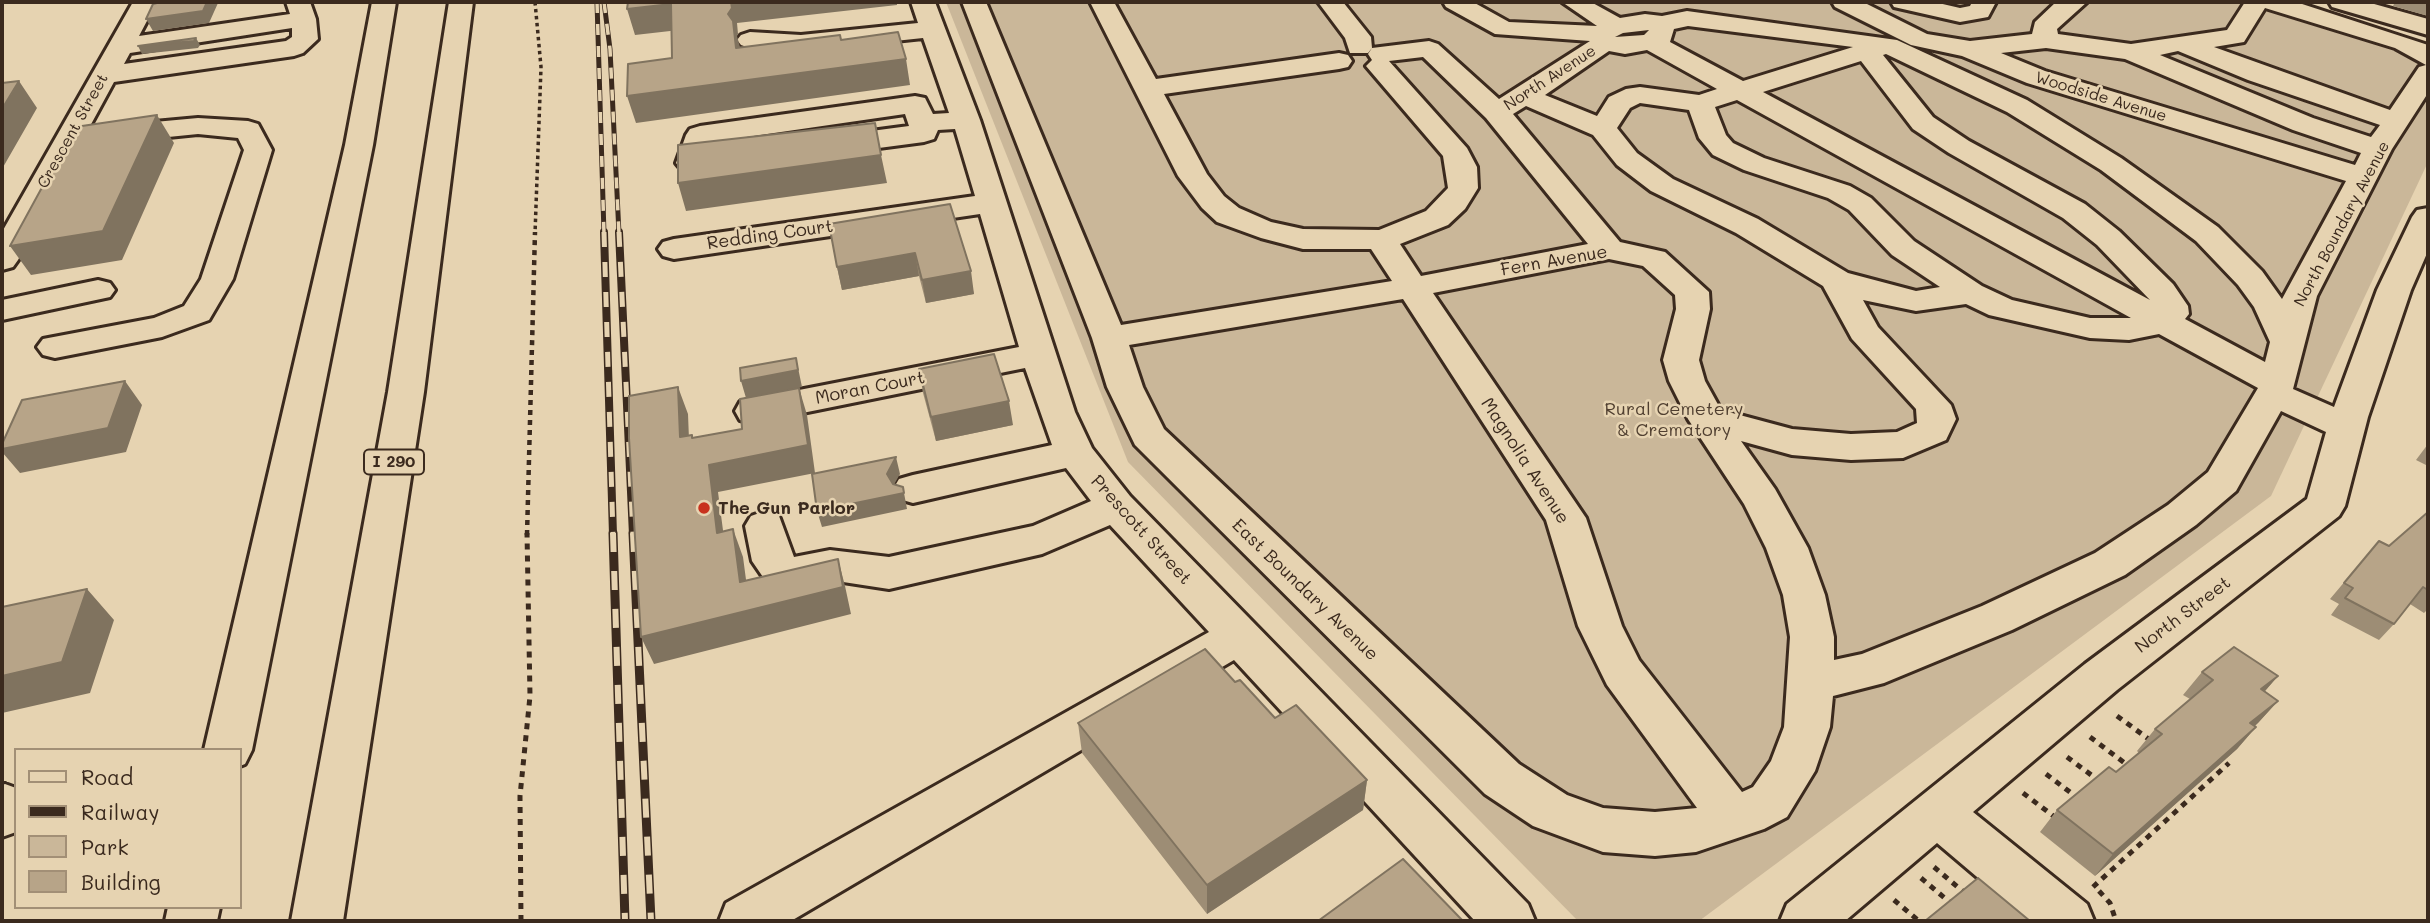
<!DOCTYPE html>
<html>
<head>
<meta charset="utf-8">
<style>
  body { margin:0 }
  #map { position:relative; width:2430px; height:923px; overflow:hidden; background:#e6d3b1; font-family:Mali,sans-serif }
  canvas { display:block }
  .frame { position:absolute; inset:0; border:4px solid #3b2a1e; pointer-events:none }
  .legend { position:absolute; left:14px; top:748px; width:228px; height:161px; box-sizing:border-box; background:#e6d3b1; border:2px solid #a28f76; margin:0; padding:9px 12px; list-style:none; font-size:21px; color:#3b2a1e }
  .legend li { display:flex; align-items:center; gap:14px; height:35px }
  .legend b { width:35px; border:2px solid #a28f76 }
</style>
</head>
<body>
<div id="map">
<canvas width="2430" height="923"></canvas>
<div class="frame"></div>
<ul class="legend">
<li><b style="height:9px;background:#e6d3b1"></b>Road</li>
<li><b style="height:9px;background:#3b2a1e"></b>Railway</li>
<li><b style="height:19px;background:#cab799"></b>Park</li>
<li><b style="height:19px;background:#b7a488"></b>Building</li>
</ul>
</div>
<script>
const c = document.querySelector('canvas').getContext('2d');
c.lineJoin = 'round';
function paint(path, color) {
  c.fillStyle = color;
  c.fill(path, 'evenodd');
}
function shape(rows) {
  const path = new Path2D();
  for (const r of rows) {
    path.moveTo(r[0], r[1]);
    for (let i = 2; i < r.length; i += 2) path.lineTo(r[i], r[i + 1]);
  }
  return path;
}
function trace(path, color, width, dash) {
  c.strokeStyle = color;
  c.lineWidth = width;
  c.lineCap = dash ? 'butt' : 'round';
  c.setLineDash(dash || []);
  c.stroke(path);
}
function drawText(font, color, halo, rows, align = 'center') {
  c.font = font + ' Mali,sans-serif';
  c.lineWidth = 5;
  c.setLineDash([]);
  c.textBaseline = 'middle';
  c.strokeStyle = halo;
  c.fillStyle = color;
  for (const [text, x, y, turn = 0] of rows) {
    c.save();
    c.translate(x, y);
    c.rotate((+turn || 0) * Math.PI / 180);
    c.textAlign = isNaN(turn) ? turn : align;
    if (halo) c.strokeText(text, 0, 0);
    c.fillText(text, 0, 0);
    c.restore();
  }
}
paint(shape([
  [946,2,2290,2,2428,42,2428,162,2271,496,1699,921,1578,921,1128,462]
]), '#cab799');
const minor = shape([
  [133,2,157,2,139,36,290,14,286,2,310,2,316,19,318,39,303,53,294,56,114,82,89,128,198,118,248,121,258,124,272,150,233,279,209,320,162,337,55,358,43,355,37,347,43,339,154,318,184,306,201,279,244,150,238,138,198,134,79,146,18,260,13,267,2,270,2,232,133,2],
  [292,28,292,37,286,41,124,64,130,53,292,28],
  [911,2,935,2,980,120,1075,412,1092,448,1130,496,1528,904,1535,921,1475,921,1234,660,791,921,719,921,726,903,1209,632,1110,525,1042,554,889,589,830,580,792,589,765,580,752,561,745,526,751,516,765,511,779,516,794,557,830,550,889,557,1033,526,1091,501,1066,468,913,503,899,499,893,489,899,479,913,475,1052,445,1025,368,753,423,740,420,735,411,740,402,753,399,1019,347,980,214,674,259,663,256,658,249,663,242,674,239,975,196,955,129,938,130,934,139,924,142,826,155,816,152,812,146,816,140,826,137,909,126,905,114,712,142,709,152,731,153,736,159,731,165,721,168,691,172,681,169,676,163,686,135,690,129,700,126,915,96,925,98,933,114,949,113,923,38,801,51,750,48,741,45,737,40,741,35,750,32,801,35,918,23,911,2],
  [962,2,986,2,1121,325,1392,281,1371,249,1303,249,1261,238,1217,222,1202,208,1178,176,1090,2,1114,2,1156,79,1339,53,1348,55,1352,61,1348,67,1339,69,1164,94,1207,174,1224,196,1239,208,1271,222,1303,229,1379,230,1426,211,1448,188,1443,156,1366,66,1372,60,1368,54,1372,48,1429,41,1438,44,1499,99,1590,41,1495,34,1446,7,1443,2,1473,2,1509,22,1597,26,1562,2,1591,2,1620,18,1645,14,1662,16,1687,11,1897,40,2027,100,2121,158,2218,227,2262,271,2282,299,2346,181,2027,83,1962,56,1911,45,1835,7,1832,2,1863,2,1927,34,1970,41,2032,34,2035,22,2056,2,2087,2,2057,29,2058,34,2131,44,2227,30,2245,2,2296,2,2428,45,2428,93,2392,149,2317,296,2293,389,2334,407,2377,290,2412,217,2417,210,2428,208,2428,251,2411,290,2368,417,2345,506,2339,516,2117,690,1973,812,2087,904,2094,921,2029,921,1937,843,1845,921,1780,921,1787,904,2085,664,2307,499,2326,432,2281,411,2236,491,2196,525,2125,575,2012,630,1884,683,1833,696,1830,727,1815,771,1787,817,1764,829,1696,852,1655,856,1603,852,1533,826,1485,794,1135,445,1107,387,1092,338,962,2],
  [2265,8,2395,48,2426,65,2419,67,2390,110,2214,47,2244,42,2265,8],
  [1688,26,1853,47,1743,81,1670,42,1674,29,1688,26],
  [1649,30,1644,35,1615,37,1623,33,1649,30],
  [2046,48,2125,59,2293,130,2361,153,2355,165,2045,71,2001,53,2046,48],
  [1647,50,1717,89,1699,95,1640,87,1626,89,1609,97,1597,116,1545,95,1609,51,1625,54,1647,50],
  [2178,51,2248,80,2380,125,2371,137,2313,118,2160,55,2178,51],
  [1886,54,2007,112,2101,170,2196,241,2238,285,2254,307,2270,342,2265,362,2185,319,2189,314,2188,306,2173,284,2119,231,2085,204,1969,141,1933,117,1883,55,1886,54],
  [1423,57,1486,118,1588,244,1421,276,1400,244,1448,225,1465,209,1478,188,1477,167,1467,148,1389,61,1423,57],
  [1861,61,1913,129,1949,153,2063,218,2097,245,2150,300,1763,92,1861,61],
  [1737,100,2131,318,2090,318,2012,300,1982,286,1914,241,1871,198,1850,186,1764,158,1733,143,1726,135,1715,107,1737,100],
  [1640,103,1689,110,1699,138,1713,155,1744,170,1828,198,1849,210,1892,255,1940,287,1916,291,1848,273,1758,219,1673,179,1637,153,1617,128,1630,108,1640,103],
  [1526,106,1593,135,1617,165,1651,191,1736,233,1823,286,1852,339,1916,409,1917,423,1897,432,1851,434,1792,429,1721,410,1705,381,1699,360,1710,309,1709,292,1665,252,1620,242,1513,114,1526,106],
  [1609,259,1643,266,1675,295,1676,309,1663,360,1669,381,1688,419,1744,504,1766,548,1783,595,1790,637,1784,727,1771,761,1753,787,1742,792,1639,660,1622,626,1586,518,1433,293,1609,259],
  [1403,299,1546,520,1578,626,1607,685,1697,808,1655,812,1603,808,1567,795,1519,764,1164,429,1143,387,1129,345,1403,299],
  [1863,300,1916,311,1966,304,1989,315,2090,338,2129,340,2159,334,2258,388,2208,472,2168,505,2095,553,1982,606,1862,654,1834,660,1834,637,1825,595,1808,548,1775,489,1741,441,1792,455,1851,460,1903,458,1946,440,1956,419,1951,405,1878,327,1863,300],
  [1318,2,1343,2,1371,37,1372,48,1368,53,1350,53,1345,38,1318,2],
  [1891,2,1934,2,1960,8,1970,6,1972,2,1996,2,1988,17,1960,22,1894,7,1891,2],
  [98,280,110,283,115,290,110,297,2,320,2,300,98,280],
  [5,784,16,788,16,832,2,837,2,785,5,784]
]);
const major = shape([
  [2329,2,2367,2,2428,19,2428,35,2332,7,2329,2]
]);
const highway = shape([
  [372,2,396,2,373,145,252,750,245,764,240,766,240,750,204,750,345,145,372,2],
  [449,2,473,2,424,392,343,921,291,921,388,392,449,2],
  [168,907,220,907,217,921,165,921,168,907]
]);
trace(minor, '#3b2a1e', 6);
trace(major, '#3b2a1e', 6);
trace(highway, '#3b2a1e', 6);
trace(shape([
  [535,2,541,67,535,234]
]), '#3b2a1e', 3.5, [3.5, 3.5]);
trace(shape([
  [527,535,535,232]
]), '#3b2a1e', 4.5, [5, 5]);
trace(shape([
  [2117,716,2150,740],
  [2090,737,2130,767],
  [2067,757,2098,780],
  [2046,774,2079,799],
  [2023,793,2056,818],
  [1934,867,1966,894],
  [1921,878,1953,905],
  [2093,887,2229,763],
  [2099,891,2110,903,2116,921],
  [1894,900,1919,921],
  [521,921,520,796,530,696,527,533]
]), '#3b2a1e', 5, [6, 6]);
paint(minor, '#e6d3b1');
paint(major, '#e6d3b1');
paint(highway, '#e6d3b1');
const railFar2 = shape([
  [597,2,604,234],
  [604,2,610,49,619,234]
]);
const railFar1 = shape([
  [604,232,613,535],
  [619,232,633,535]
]);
const rail = shape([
  [613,533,625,921],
  [633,533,651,921]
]);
trace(railFar2, '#3b2a1e', 5);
trace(railFar1, '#3b2a1e', 8);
trace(rail, '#3b2a1e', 9);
trace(railFar2, '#e6d3b1', 3.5, [11]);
trace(railFar1, '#e6d3b1', 5, [15]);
trace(rail, '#e6d3b1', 6, [19]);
paint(shape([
  [2395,2,2428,2,2428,16,2393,6],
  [950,204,974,294,926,303,919,276,842,290,837,267],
  [919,369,1013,425,936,441,923,393],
  [2428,444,2428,466,2416,460],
  [2428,512,2428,609,2424,613,2410,604,2394,624,2379,640,2331,615,2339,604,2330,599,2379,541,2389,546],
  [2202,672,2278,676,2265,691,2278,701,2255,726,2256,727,2237,749,2095,876,2040,832,2057,810,2116,772,2139,753,2137,751,2155,729,2190,699,2183,695],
  [1235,682,1275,718,1367,780,1363,810,1207,914,1082,753,1078,723]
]), '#9d8d75');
paint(shape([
  [207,2,217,2,218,3,209,23,153,31,146,19],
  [731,2,897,2,897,5,737,23,738,34,737,36,740,47,736,48,728,14],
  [671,4,679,30,635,35,627,9],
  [196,38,200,45,198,48,142,54,138,46],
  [906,59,910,85,636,123,627,96],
  [19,81,37,108,2,169,2,82,11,95],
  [157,115,174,143,122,260,31,275,10,246],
  [881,155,887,183,686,211,678,183],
  [915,253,919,276,842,290,837,267],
  [971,271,974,294,926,303,922,280],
  [796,358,802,387,746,398,741,381],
  [125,381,142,405,126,452,20,473,2,452,2,449],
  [678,387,688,414,690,465,680,437],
  [799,388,807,415,815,473,718,492,727,561,717,533,709,465],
  [1009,401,1013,425,936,441,931,417],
  [896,457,900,474,891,490,887,474],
  [904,493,907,509,822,527,817,511],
  [733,529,743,557,750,610,838,559,845,586,851,614,654,664,641,637,740,582],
  [87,589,114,620,90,693,2,713,2,676],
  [2278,676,2258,699,2261,689],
  [2278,701,2258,723,2231,746,2250,723],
  [2256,727,2237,749,2095,876,2113,854],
  [1367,780,1363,810,1207,914,1207,885]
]), '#80735f');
const building = shape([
  [161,2,207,2,203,11,146,19,153,4,161,2],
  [628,2,731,2,732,8,728,14,733,21,736,48,840,35,841,40,898,32,906,59,627,96,628,64,672,58,671,4,627,9,628,2],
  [196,38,194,41,138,46,196,38],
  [19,81,2,109,2,83,19,81],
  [157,115,103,231,10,246,75,127,157,115],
  [875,123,881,155,678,183,678,145,875,123],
  [950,204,971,271,922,280,915,253,837,267,829,224,950,204],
  [994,354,1009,401,931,417,919,369,994,354],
  [796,358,798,370,741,381,740,368,796,358],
  [125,381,108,428,2,449,2,444,22,400,125,381],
  [678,387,680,437,692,435,692,438,742,429,740,399,799,388,808,445,709,465,717,533,733,529,740,582,838,559,843,587,641,637,629,438,629,396,678,387],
  [896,457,887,474,893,484,903,487,904,493,817,511,812,474,896,457],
  [2428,512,2428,590,2423,587,2394,624,2345,598,2353,588,2344,583,2379,541,2389,546,2428,512],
  [87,589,62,662,2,676,2,607,87,589],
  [2234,647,2278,676,2261,689,2278,701,2250,723,2256,727,2113,854,2057,810,2109,767,2116,772,2162,734,2155,729,2213,680,2202,672,2234,647],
  [1205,649,1235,682,1240,680,1275,718,1296,705,1367,780,1207,885,1078,723,1205,649],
  [1403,859,1463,921,1318,921,1403,859],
  [1978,878,2030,921,1925,921,1978,878]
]);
paint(building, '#b7a488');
trace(building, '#80735f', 2);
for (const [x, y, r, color] of [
  [704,508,7,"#c8321e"]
]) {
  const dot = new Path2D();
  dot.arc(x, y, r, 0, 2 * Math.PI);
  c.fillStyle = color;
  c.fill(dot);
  trace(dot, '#e6d3b1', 2.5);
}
drawText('16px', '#3b2a1e', '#e6d3b1', [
  ["North Avenue",1550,78,-33],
  ["Woodside Avenue",2101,97,17],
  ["Crescent Street",73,131,-61],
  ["North Boundary Avenue",2342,224,-62]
]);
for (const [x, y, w] of [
  [394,462,60]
]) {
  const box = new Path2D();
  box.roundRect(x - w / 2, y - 12.5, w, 25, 5);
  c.fillStyle = '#e6d3b1';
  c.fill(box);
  trace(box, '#3b2a1e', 2);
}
drawText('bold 16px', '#3b2a1e', null, [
  ["I 290",394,462]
]);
drawText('18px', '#3b2a1e', '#e6d3b1', [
  ["Redding Court",770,235,-8],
  ["Fern Avenue",1554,261,-10],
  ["Moran Court",870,388,-11],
  ["Magnolia Avenue",1525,461,57],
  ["Prescott Street",1141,530,48],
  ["East Boundary Avenue",1305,590,44],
  ["North Street",2183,615,-37]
]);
drawText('18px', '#503f30', '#e6d3b1', [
  ["Rural Cemetery",1674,409],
  ["& Crematory",1674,430]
]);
drawText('bold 18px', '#3b2a1e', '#e6d3b1', [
  ["The Gun Parlor",718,508]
], 'left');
</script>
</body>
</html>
